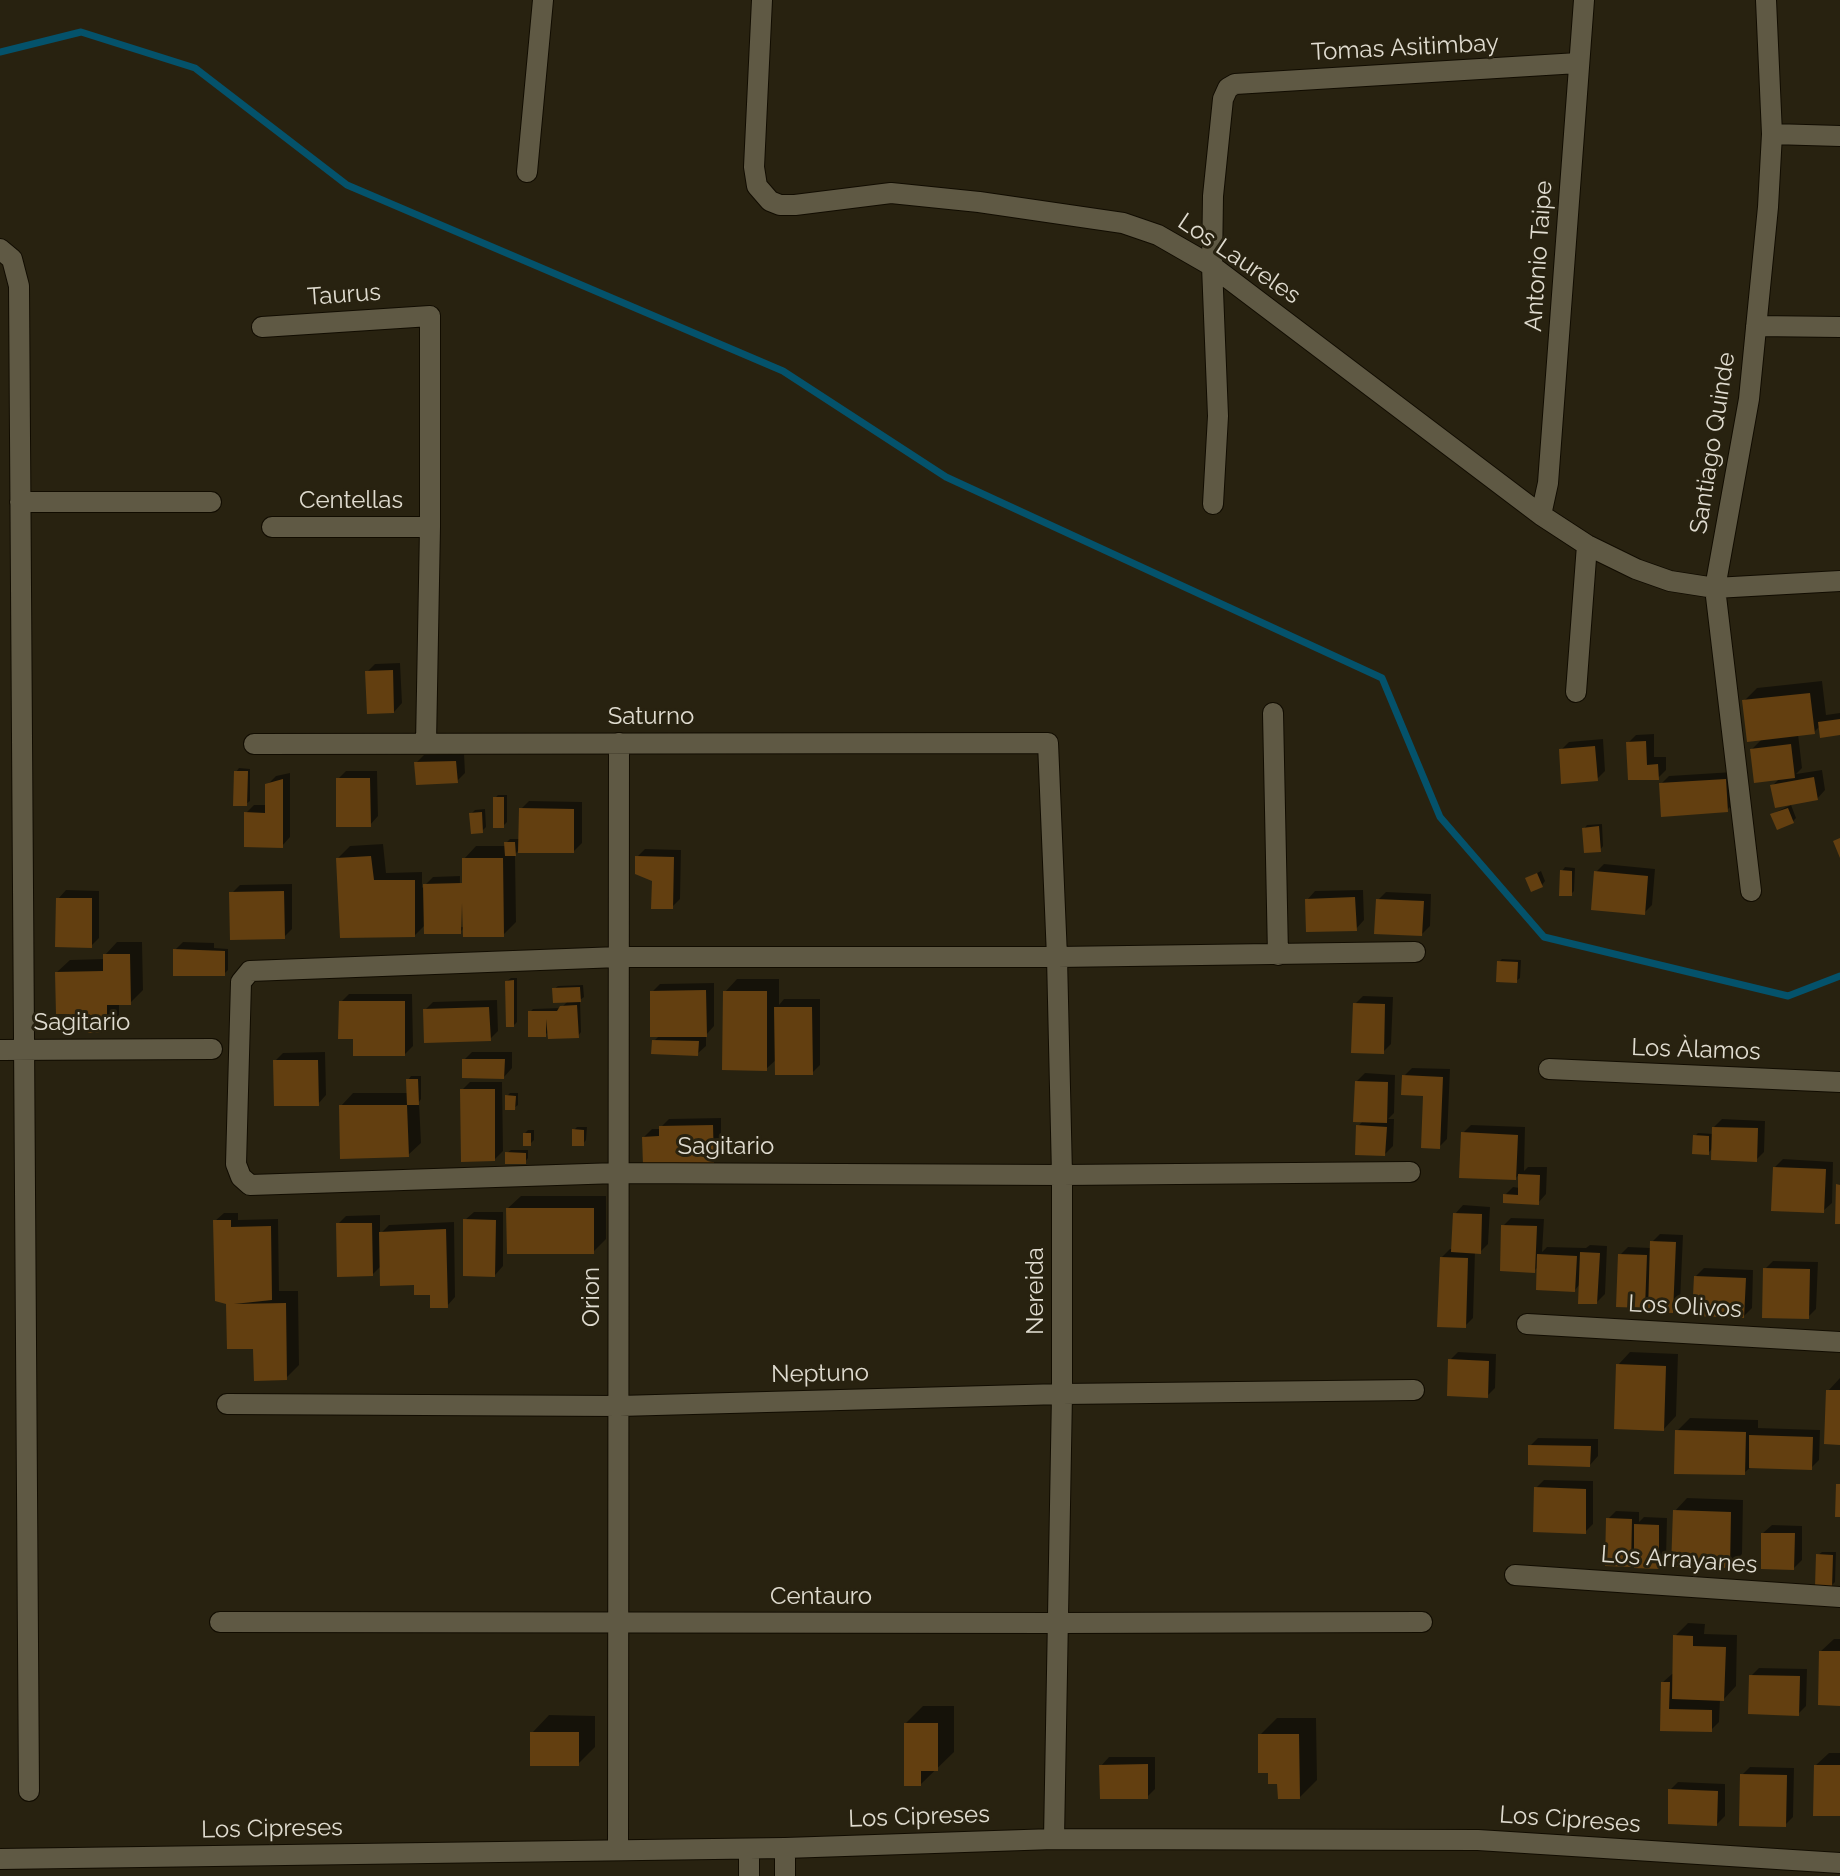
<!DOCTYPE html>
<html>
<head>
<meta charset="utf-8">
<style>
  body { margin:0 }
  canvas { display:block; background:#282210 }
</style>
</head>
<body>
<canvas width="1840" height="1876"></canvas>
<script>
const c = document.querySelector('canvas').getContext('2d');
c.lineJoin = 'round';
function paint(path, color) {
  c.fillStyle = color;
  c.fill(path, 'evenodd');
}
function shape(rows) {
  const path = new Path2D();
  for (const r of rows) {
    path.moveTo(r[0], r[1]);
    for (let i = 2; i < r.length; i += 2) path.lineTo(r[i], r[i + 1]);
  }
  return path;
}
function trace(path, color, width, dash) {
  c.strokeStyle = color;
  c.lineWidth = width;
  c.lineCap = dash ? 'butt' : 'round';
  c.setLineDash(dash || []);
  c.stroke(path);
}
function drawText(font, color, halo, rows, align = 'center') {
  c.font = font + ' Raleway,sans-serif';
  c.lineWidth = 6;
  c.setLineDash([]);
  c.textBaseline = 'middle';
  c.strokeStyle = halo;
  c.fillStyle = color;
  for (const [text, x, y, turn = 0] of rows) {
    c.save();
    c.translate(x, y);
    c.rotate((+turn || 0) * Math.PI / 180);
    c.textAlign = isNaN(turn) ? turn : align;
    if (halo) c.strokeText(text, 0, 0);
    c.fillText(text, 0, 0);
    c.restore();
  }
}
paint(shape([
  [400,663,402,703,394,712,367,672,375,664],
  [1822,681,1826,715,1840,713,1840,733,1820,726,1814,732,1798,734,1802,768,1796,774,1822,770,1825,790,1817,799,1773,785,1780,778,1752,749,1763,738,1744,701,1757,688],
  [1654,734,1654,757,1666,757,1666,770,1658,778,1629,778,1628,743,1636,735],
  [1603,739,1605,771,1597,779,1561,750,1569,742],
  [464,753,465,773,457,781,416,763,424,755],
  [239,768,250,769,250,801,246,804,236,772],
  [346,771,377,771,378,816,370,825,338,779],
  [1733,772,1735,802,1727,810,1661,784,1669,776],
  [290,773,290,837,282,846,246,813,254,805,267,805,267,785,276,776],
  [498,795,507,795,507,822,503,826,495,798],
  [529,801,582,802,582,843,574,851,518,851,515,854,516,922,503,935,465,927,460,932,426,924,415,935,338,858,350,846,383,844,386,873,422,872,422,888,433,877,460,876,459,927,463,927,464,859,476,846,506,846,506,843,510,839,520,839,521,809],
  [1791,805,1796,818,1793,821,1773,815,1776,812],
  [485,809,486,827,482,831,471,814,475,810],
  [1602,824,1603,846,1600,850,1584,829,1587,825],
  [645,849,681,850,680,899,672,907,637,857],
  [1604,864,1655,869,1652,905,1644,913,1596,872],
  [1565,867,1575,868,1574,891,1571,894,1562,871],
  [1541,871,1545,881,1542,885,1528,878],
  [292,884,292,929,284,937,232,893,240,885],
  [66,890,99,891,99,938,91,946,58,899],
  [1363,890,1364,920,1356,929,1307,900,1315,891],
  [1386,892,1431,894,1430,926,1422,934,1378,900],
  [117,942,142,942,143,990,130,1003,119,1003,119,1018,106,1030,87,1019,57,972,70,960,105,959,105,955],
  [183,942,214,943,214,948,228,949,228,970,224,974,175,950],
  [1502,959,1521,960,1520,978,1516,981,1499,962],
  [511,978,517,978,517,1022,514,1025,507,981],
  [737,979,779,979,779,1005,784,999,820,999,820,1065,812,1073,777,1059,766,1069,725,992],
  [714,983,714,1026,706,1035,706,1046,697,1054,654,1041,660,1035,652,992,660,984],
  [583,985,584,997,580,1000,581,1032,578,1036,549,1031,545,1035,530,1012,533,1009,561,1008,568,1001,554,989,558,986],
  [349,994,412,994,413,1046,405,1054,355,1037,341,1002],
  [1363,996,1393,997,1391,1044,1383,1052,1355,1004],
  [497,1000,498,1031,490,1039,425,1010,433,1002],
  [325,1052,326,1095,318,1104,275,1061,283,1053],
  [472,1052,512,1052,512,1068,504,1077,464,1060],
  [1412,1068,1450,1069,1447,1139,1439,1147,1425,1094,1404,1076],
  [1365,1073,1395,1075,1394,1113,1388,1119,1394,1119,1393,1146,1385,1154,1358,1126,1364,1120,1357,1081],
  [411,1076,421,1076,421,1099,419,1102,421,1143,408,1155,341,1106,353,1093,408,1093,408,1080],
  [470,1082,502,1082,503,1151,495,1159,462,1090],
  [510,1093,518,1093,518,1105,514,1108,507,1096],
  [721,1118,721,1154,713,1162,644,1137,652,1129,661,1129,661,1127,669,1119],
  [1722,1119,1765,1121,1764,1152,1756,1160,1714,1147,1708,1153,1695,1136,1698,1133,1714,1134,1714,1127],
  [1471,1125,1525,1127,1524,1171,1528,1167,1547,1167,1546,1194,1538,1203,1505,1195,1513,1187,1520,1188,1520,1173,1516,1178,1463,1133],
  [577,1127,587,1127,586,1140,583,1144,574,1130],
  [528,1130,534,1130,534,1140,530,1144,525,1133],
  [511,1150,528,1150,528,1158,525,1162,507,1153],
  [1783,1159,1833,1162,1832,1203,1823,1211,1775,1167],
  [521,1196,606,1196,606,1239,593,1252,508,1208],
  [1463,1205,1490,1207,1488,1244,1480,1252,1475,1251,1473,1318,1465,1326,1442,1257,1450,1249,1454,1249,1455,1214],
  [474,1212,503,1212,503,1266,495,1275,465,1220],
  [224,1213,238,1213,238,1220,278,1219,279,1291,298,1291,299,1365,286,1378,228,1302,215,1221],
  [380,1215,380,1234,389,1225,454,1222,455,1297,447,1306,416,1283,381,1266,373,1274,338,1224,346,1216],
  [1511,1218,1544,1219,1542,1252,1547,1247,1586,1248,1590,1245,1607,1246,1605,1294,1597,1302,1580,1284,1575,1290,1539,1266,1534,1271,1503,1226],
  [1660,1234,1683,1235,1680,1303,1672,1311,1650,1300,1644,1306,1620,1255,1628,1247,1651,1248,1652,1242],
  [1773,1261,1818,1262,1816,1309,1808,1317,1765,1269],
  [1704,1268,1753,1270,1752,1308,1744,1316,1696,1276],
  [1458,1352,1496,1354,1495,1388,1487,1396,1450,1360],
  [1630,1352,1678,1354,1676,1416,1664,1429,1618,1365],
  [1840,1378,1840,1443,1828,1391],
  [1690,1418,1758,1420,1758,1428,1820,1430,1819,1460,1811,1468,1752,1466,1744,1473,1677,1431],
  [1538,1438,1598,1439,1598,1456,1590,1465,1530,1446],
  [1544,1480,1593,1481,1593,1524,1585,1532,1536,1488],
  [1687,1498,1743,1500,1742,1554,1730,1566,1675,1511],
  [1616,1511,1639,1512,1639,1522,1644,1517,1667,1518,1666,1559,1658,1567,1636,1559,1630,1565,1608,1519],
  [1772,1525,1802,1526,1802,1560,1794,1568,1763,1533],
  [1822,1552,1836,1552,1835,1582,1831,1586,1818,1555],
  [1688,1623,1705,1624,1704,1634,1737,1635,1736,1686,1724,1699,1720,1699,1719,1722,1711,1730,1662,1729,1663,1682,1672,1674,1674,1674,1675,1636],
  [1834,1639,1840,1639,1840,1704,1821,1651],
  [1759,1668,1807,1669,1806,1706,1798,1714,1751,1676],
  [923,1706,954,1706,954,1752,921,1784,906,1723],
  [549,1715,595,1716,595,1747,578,1764,532,1733],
  [1277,1718,1316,1718,1317,1780,1300,1797,1279,1782,1270,1771,1260,1735],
  [1829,1753,1840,1753,1840,1814,1816,1765],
  [1109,1757,1155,1757,1155,1789,1147,1797,1101,1766],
  [1750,1767,1794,1768,1793,1817,1785,1825,1742,1775],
  [1678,1782,1725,1784,1725,1816,1717,1824,1670,1790]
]), '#0007');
trace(shape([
  [0,52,81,32,195,68,347,185,783,371,946,477,1382,678,1440,817,1544,937,1788,996,1840,976]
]), '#04526b', 7);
paint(shape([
  [393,670,394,713,367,714,365,671],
  [1810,693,1815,734,1747,742,1742,700],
  [1840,719,1840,735,1820,738,1818,722],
  [1646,741,1647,765,1658,764,1659,780,1628,780,1626,742],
  [1791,744,1795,778,1754,783,1750,749],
  [1595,746,1598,781,1561,784,1559,749],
  [456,761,458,783,416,785,414,762],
  [234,771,248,771,247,806,233,806],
  [1814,777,1818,800,1775,808,1770,785],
  [336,778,370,778,371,827,336,827],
  [283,779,283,848,244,847,244,812,265,813,265,784],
  [1726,779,1728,812,1661,817,1659,783],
  [493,797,504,797,504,828,493,828],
  [519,808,574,809,574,853,518,853],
  [1788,808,1794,823,1777,830,1770,814],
  [482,812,483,833,471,834,469,813],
  [1599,826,1601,852,1584,853,1582,828],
  [1840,838,1840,858,1833,841],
  [504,842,515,842,516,856,505,856],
  [371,856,374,880,415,880,415,937,340,938,336,858],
  [635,856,674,857,673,909,651,909,652,881,635,874],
  [462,858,503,858,504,937,463,937,462,903,461,934,424,934,423,884,462,883],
  [1560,870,1572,871,1572,896,1559,896],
  [1594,871,1648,876,1645,915,1591,910],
  [1537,873,1543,887,1531,892,1525,878],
  [284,891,285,939,230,940,229,892],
  [1355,897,1357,931,1306,932,1305,899],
  [56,898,92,898,92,948,55,947],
  [1376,899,1424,901,1422,936,1374,934],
  [173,949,225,951,225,976,173,976],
  [103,954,130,954,131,1005,107,1005,107,1032,85,1033,85,1021,67,1021,67,1014,56,1014,55,972,103,971],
  [1497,961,1518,962,1517,983,1496,982],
  [514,980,514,1027,506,1027,505,981],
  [580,987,581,1002,553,1003,552,988],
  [706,990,707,1037,650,1037,650,991],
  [723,991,767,991,767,1071,722,1070],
  [339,1001,405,1001,405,1056,353,1056,353,1039,338,1039],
  [1353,1003,1385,1004,1384,1054,1351,1053],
  [577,1005,579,1038,548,1039,546,1019,546,1037,528,1037,528,1011,557,1011,560,1006],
  [489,1007,491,1041,424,1043,423,1009],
  [774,1007,812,1007,813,1075,775,1075],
  [652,1040,699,1041,698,1056,651,1054],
  [462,1059,505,1059,504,1079,462,1078],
  [273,1060,318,1060,319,1106,274,1106],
  [1402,1075,1443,1077,1440,1149,1421,1148,1423,1096,1401,1095],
  [406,1079,418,1079,419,1105,407,1105,409,1157,340,1159,339,1105,407,1105],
  [1355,1081,1388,1082,1387,1123,1353,1122],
  [460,1089,495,1089,495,1161,461,1162],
  [505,1095,516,1096,515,1110,505,1110],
  [713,1125,714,1164,643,1165,642,1137,659,1136,659,1126],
  [1356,1125,1387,1127,1385,1156,1355,1155],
  [1712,1127,1758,1128,1757,1162,1711,1160],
  [572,1129,584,1130,584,1146,572,1146],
  [1461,1132,1518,1135,1516,1180,1459,1178],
  [523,1133,531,1133,531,1146,523,1146],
  [1693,1135,1709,1136,1709,1155,1692,1154],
  [505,1152,526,1153,526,1164,505,1164],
  [1773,1167,1826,1169,1824,1213,1771,1211],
  [1518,1174,1540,1175,1539,1205,1503,1203,1503,1194,1518,1195],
  [1836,1184,1840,1185,1840,1224,1835,1224],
  [506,1208,594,1208,594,1254,507,1254],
  [1453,1213,1482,1214,1481,1254,1451,1252],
  [463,1219,496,1220,495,1277,463,1276],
  [213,1220,231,1220,231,1227,271,1226,272,1300,234,1304,286,1303,287,1380,254,1381,253,1349,227,1349,226,1304,215,1301],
  [336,1223,372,1223,373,1276,337,1277],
  [1501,1225,1537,1226,1535,1273,1500,1271],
  [446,1229,448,1308,430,1308,430,1295,414,1295,414,1285,380,1286,379,1232],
  [1650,1241,1676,1242,1673,1313,1648,1312],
  [1580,1252,1600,1253,1597,1304,1578,1304],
  [1537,1254,1577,1256,1575,1292,1536,1290],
  [1618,1254,1647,1255,1645,1308,1616,1307],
  [1440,1257,1468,1258,1466,1328,1437,1327],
  [1763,1268,1810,1269,1809,1319,1762,1318],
  [1694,1276,1746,1278,1744,1318,1692,1316],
  [1448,1359,1489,1361,1488,1398,1447,1396],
  [1616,1364,1666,1366,1664,1431,1614,1429],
  [1826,1390,1840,1390,1840,1445,1824,1444],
  [1675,1430,1746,1432,1745,1475,1674,1474],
  [1749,1435,1813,1437,1812,1470,1749,1468],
  [1528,1445,1591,1446,1590,1467,1528,1465],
  [1836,1484,1840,1484,1840,1517,1835,1517],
  [1534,1487,1586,1489,1586,1534,1533,1532],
  [1673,1510,1731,1512,1730,1568,1671,1567],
  [1606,1518,1632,1519,1631,1567,1605,1566],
  [1634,1524,1659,1525,1659,1569,1634,1568],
  [1761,1533,1795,1533,1794,1570,1761,1569],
  [1816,1554,1833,1555,1832,1588,1815,1587],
  [1673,1635,1693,1636,1693,1646,1726,1647,1724,1701,1672,1699],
  [1819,1651,1840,1651,1840,1706,1818,1705],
  [1749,1675,1800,1676,1799,1716,1748,1714],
  [1661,1682,1670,1682,1669,1709,1712,1710,1712,1732,1660,1731],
  [904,1723,938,1723,938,1771,921,1771,921,1786,904,1786],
  [530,1732,579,1732,579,1766,530,1766],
  [1258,1734,1299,1734,1300,1799,1278,1799,1277,1784,1268,1784,1268,1773,1258,1773],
  [1148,1764,1148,1799,1100,1799,1099,1765],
  [1814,1765,1840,1765,1840,1816,1813,1816],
  [1740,1774,1787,1775,1786,1827,1739,1826],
  [1668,1789,1718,1791,1717,1826,1668,1824]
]), '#633f10');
const minor = shape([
  [762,0,754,167,757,186,770,201,780,205,795,205,891,193,979,202,1123,223,1158,235,1212,266,1541,515,1587,545,1636,569,1670,581,1715,588,1840,581],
  [1772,134,1840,136],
  [527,172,543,0],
  [0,249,12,259,19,286,29,1791],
  [1756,326,1840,327],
  [262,327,430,316,430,527,426,744],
  [20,502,211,502],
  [1213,504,1218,416,1212,266,1213,196,1223,99,1228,88,1235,84,1578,63],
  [1541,515,1548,483,1584,0],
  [272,527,430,527],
  [1576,692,1587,545],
  [1273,713,1278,955],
  [254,744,1048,743,1057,957,1062,1175,1062,1394,1054,1839],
  [1751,891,1715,588,1749,399,1768,207,1772,134,1766,0],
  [0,1050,212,1049],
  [1549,1069,1840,1082],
  [1410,1172,1062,1175,618,1173,250,1185,241,1177,236,1164,241,982,250,971,619,957,1057,957,1415,952],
  [1527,1324,1840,1342],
  [227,1404,619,1406,1062,1394,1414,1390],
  [1515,1575,1840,1597],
  [220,1622,1057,1623,1422,1622],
  [618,1850,619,743],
  [0,1859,785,1848,1054,1839,1478,1840,1840,1863],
  [749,1876,749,1849],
  [785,1876,785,1848]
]);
trace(minor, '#110c00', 22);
trace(minor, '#5f5944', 20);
drawText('24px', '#e0dcd0', '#282210', [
  ["Tomas Asitimbay",1405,48,-3],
  ["Antonio Taipe",1539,256,-86],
  ["Los Laureles",1239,259,34],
  ["Taurus",344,295,-4],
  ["Santiago Quinde",1713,443,-81],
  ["Centellas",351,501],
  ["Saturno",651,717],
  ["Sagitario",82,1023],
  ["Los Àlamos",1696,1050,2],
  ["Sagitario",726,1147],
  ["Nereida",1036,1291,-90],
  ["Orion",592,1297,-90],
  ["Los Olivos",1685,1307,3],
  ["Neptuno",820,1374,-1],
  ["Los Arrayanes",1679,1560,4],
  ["Centauro",821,1597],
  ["Los Cipreses",919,1817,-2],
  ["Los Cipreses",1570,1820,4],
  ["Los Cipreses",272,1829,-1]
]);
</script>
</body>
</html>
